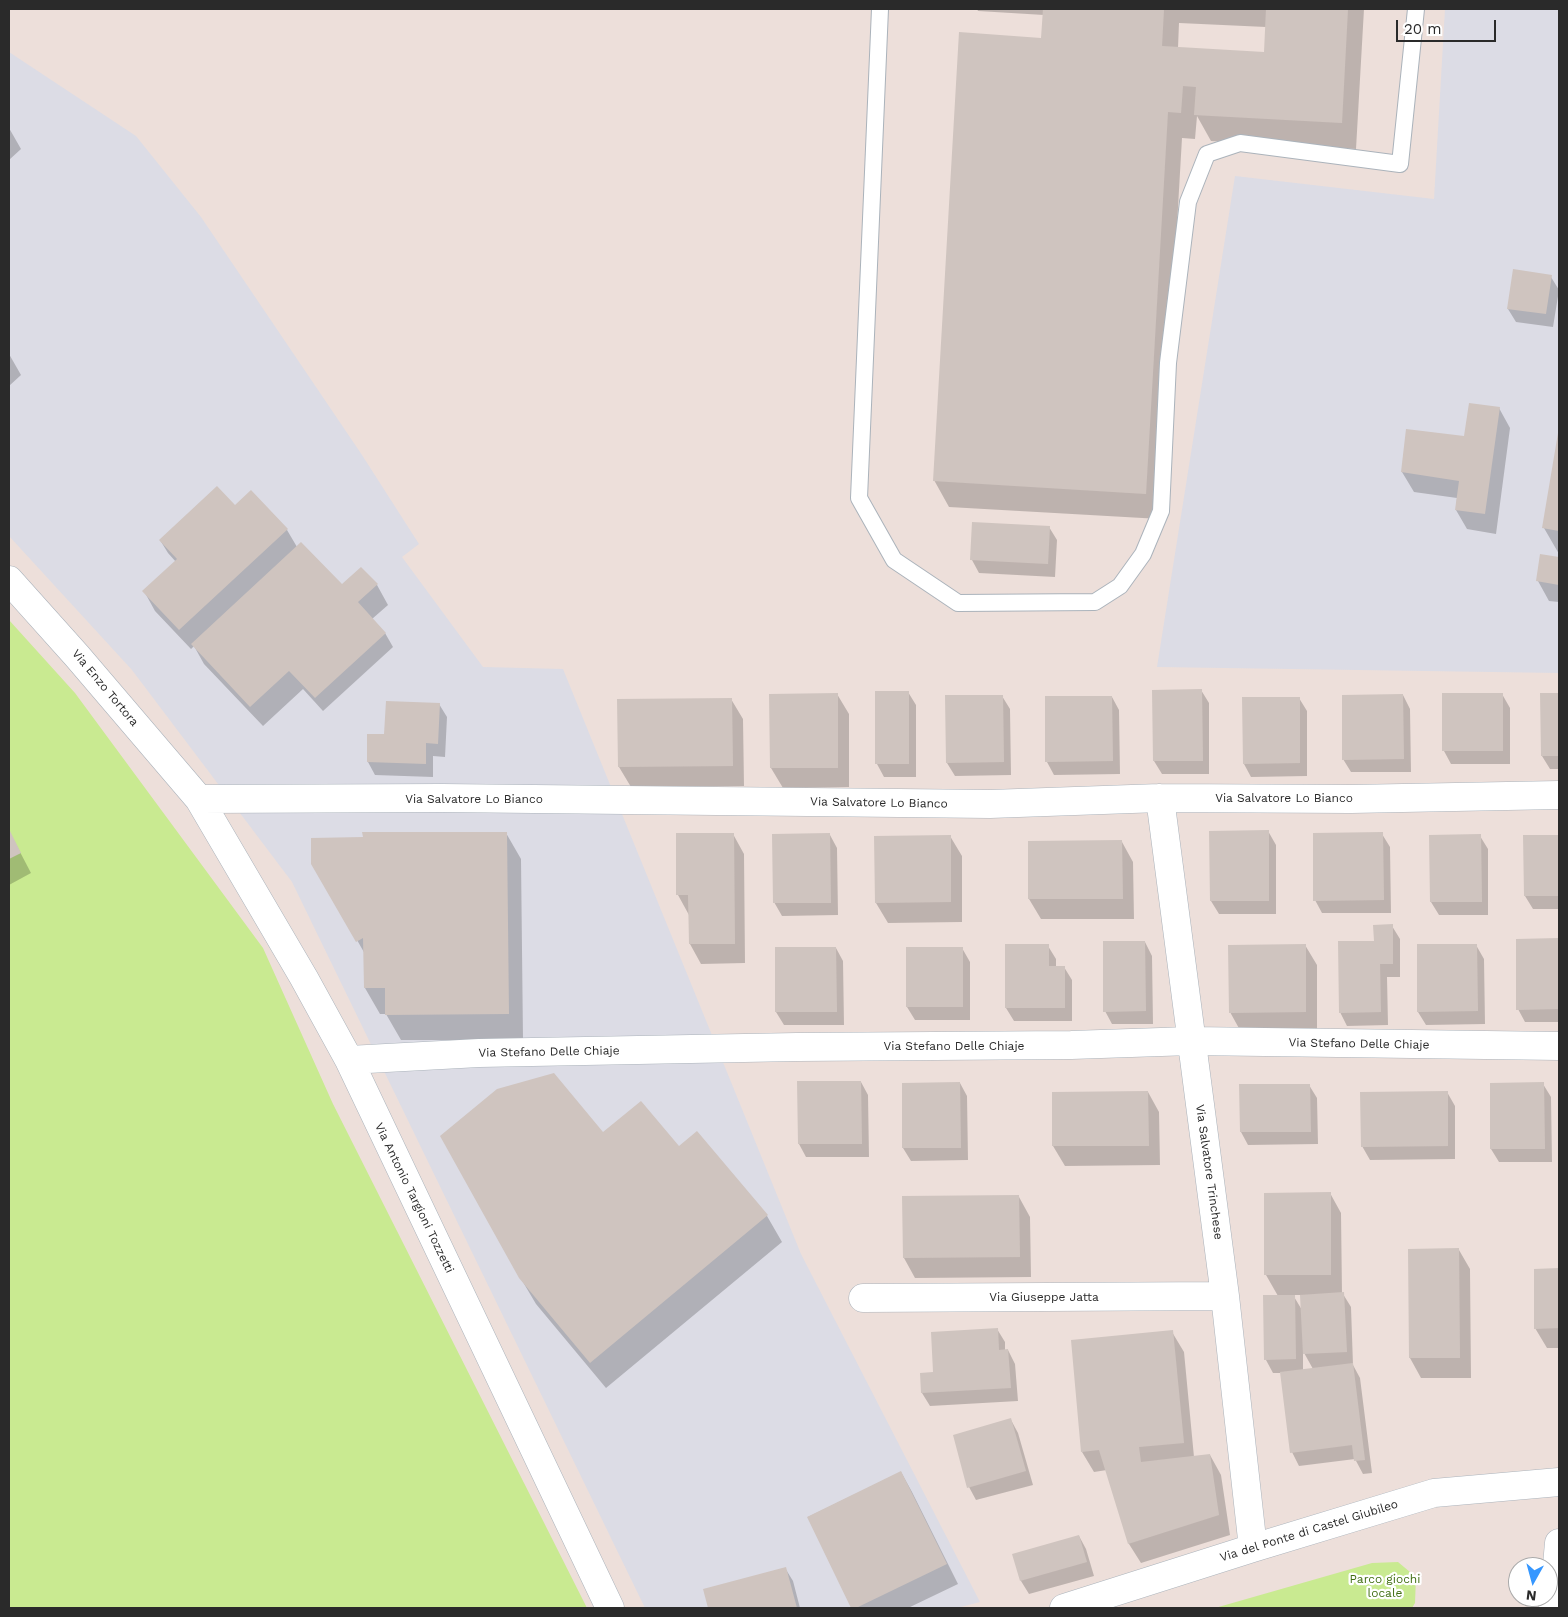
<!DOCTYPE html>
<html>
<head>
<meta charset="utf-8">
<style>
  body { margin:0 }
  #map { position:relative; width:1568px; height:1617px; overflow:hidden; background:#eddfda; font-family:"Work Sans",sans-serif }
  canvas { display:block }
  .frame { position:absolute; inset:0; border:10px solid #2a2a2a; pointer-events:none }
  .north { position:absolute; left:1508px; top:1557px; width:50px; height:50px; box-sizing:border-box; background:#fff; border:1px solid #aaa; border-radius:50%; rotate:187deg; font-size:14px; font-weight:700; line-height:20px; text-align:center; color:#2a2a2a }
  .north::after { content:''; display:block; margin:auto; width:18px; height:22px; background:#3697ff; clip-path:polygon(50% 0,100% 100%,50% 72%,0 100%) }
  .scale { position:absolute; left:1396px; top:20px; width:100px; height:22px; box-sizing:border-box; border:2px solid #2a2a2a; border-top:0; padding-left:6px; font-size:15px; line-height:18px; white-space:nowrap; color:#2a2a2a; -webkit-text-stroke:4px #fff; paint-order:stroke }
</style>
</head>
<body>
<div id="map">
<canvas width="1568" height="1617"></canvas>
<div class="frame"></div>
<div class="north">N</div>
<div class="scale">20 m</div>
</div>
<script>
const c = document.querySelector('canvas').getContext('2d');
c.lineJoin = 'round';
function paint(path, color) {
  c.fillStyle = color;
  c.fill(path, 'evenodd');
}
function shape(rows) {
  const path = new Path2D();
  for (const r of rows) {
    path.moveTo(r[0], r[1]);
    for (let i = 2; i < r.length; i += 2) path.lineTo(r[i], r[i + 1]);
  }
  return path;
}
function trace(path, color, width, dash) {
  c.strokeStyle = color;
  c.lineWidth = width;
  c.lineCap = dash ? 'butt' : 'round';
  c.setLineDash(dash || []);
  c.stroke(path);
}
function drawText(font, color, halo, rows, align = 'center') {
  c.font = font + ' "Work Sans",sans-serif';
  c.lineWidth = 4.5;
  c.setLineDash([]);
  c.textBaseline = 'middle';
  c.strokeStyle = halo;
  c.fillStyle = color;
  for (const [text, x, y, turn = 0] of rows) {
    c.save();
    c.translate(x, y);
    c.rotate((+turn || 0) * Math.PI / 180);
    c.textAlign = isNaN(turn) ? turn : align;
    if (halo) c.strokeText(text, 0, 0);
    c.fillText(text, 0, 0);
    c.restore();
  }
}
paint(shape([
  [1445,9,1559,9,1559,673,1157,667,1235,176,1434,199],
  [9,52,136,136,201,217,362,455,419,544,402,557,483,667,563,669,801,1254,980,1602,957,1608,645,1608,292,882,132,670,9,536]
]), '#dcdce5');
paint(shape([
  [9,620,75,693,263,948,333,1104,587,1608,9,1608],
  [1398,1562,1416,1577,1415,1603,1412,1608,1215,1608,1372,1563]
]), '#c9ea91');
paint(shape([
  [977,9,1364,9,1356,149,1211,141,1197,116,1195,139,1182,138,1160,519,949,507,934,480,1042,39,1044,15,978,11],
  [1179,23,1266,27,1265,53,1178,48],
  [9,128,21,149,9,160],
  [1551,277,1559,290,1553,327,1516,322,1508,309],
  [9,354,21,375,9,386],
  [1499,408,1510,428,1496,534,1467,529,1456,510,1457,498,1414,492,1402,472,1466,438],
  [1559,434,1559,554,1544,528],
  [235,507,287,530,297,547,342,586,361,569,377,585,388,605,372,619,385,633,393,647,323,711,303,689,263,726,204,664,194,646,191,649,155,611,144,591,176,562,168,553,160,540],
  [973,523,1049,527,1057,540,1055,577,979,573,972,560],
  [1541,555,1559,558,1559,602,1549,601,1538,581],
  [1201,690,1209,703,1209,774,1162,774,1154,761,1154,691],
  [908,692,916,705,916,777,884,777,877,764],
  [837,694,849,714,849,787,783,788,771,768],
  [1502,694,1510,708,1510,764,1451,764,1444,751],
  [1542,694,1559,694,1559,769,1550,769,1542,756],
  [1403,695,1410,709,1411,772,1351,772,1343,759],
  [1002,696,1010,709,1011,775,955,776,947,763],
  [1112,697,1119,710,1120,774,1054,775,1047,762],
  [1299,698,1307,711,1307,776,1251,777,1244,764],
  [731,699,743,719,744,786,631,787,619,767,619,700],
  [439,704,447,717,445,757,433,756,433,777,375,775,368,762,386,736],
  [9,831,31,873,9,885],
  [1268,831,1276,845,1276,914,1219,914,1211,901],
  [506,833,521,859,523,1040,401,1040,386,1014,380,1014,365,988,365,954,313,863],
  [733,834,744,854,745,963,701,964,690,944,689,915,678,895],
  [1382,834,1390,847,1391,913,1322,913,1315,900],
  [830,835,837,848,838,915,782,916,774,902],
  [950,836,962,856,962,922,888,923,876,903],
  [1480,836,1488,849,1488,915,1439,915,1431,902],
  [1525,836,1559,836,1559,909,1533,909,1525,896],
  [1029,842,1122,842,1133,862,1134,919,1041,919,1029,899],
  [1392,926,1400,939,1400,977,1387,977,1388,1025,1347,1026,1340,1012,1375,943],
  [1559,939,1559,1022,1525,1022,1518,1009,1517,940],
  [1145,942,1152,956,1153,1024,1112,1024,1105,1011],
  [1305,945,1317,965,1317,1032,1241,1032,1230,1012],
  [1476,945,1484,959,1485,1024,1426,1025,1418,1012],
  [1048,946,1056,959,1056,967,1064,967,1072,980,1072,1021,1014,1021,1006,1008],
  [776,948,836,948,843,961,844,1025,784,1025,776,1012],
  [962,948,970,962,970,1020,915,1020,907,1007,907,949],
  [861,1082,868,1095,869,1157,806,1157,799,1144],
  [960,1083,967,1096,968,1160,911,1161,903,1148],
  [1543,1084,1551,1097,1552,1162,1499,1162,1491,1149],
  [1309,1085,1317,1098,1318,1144,1248,1145,1241,1132],
  [1148,1092,1159,1112,1160,1165,1065,1166,1053,1146],
  [1447,1092,1455,1106,1455,1159,1370,1160,1362,1146],
  [603,1134,679,1148,767,1216,782,1242,606,1388,536,1304,520,1277],
  [1330,1193,1341,1213,1342,1294,1343,1294,1351,1307,1353,1365,1360,1378,1372,1473,1363,1474,1355,1459,1299,1466,1292,1452,1282,1373,1273,1373,1266,1360,1278,1296,1266,1275,1265,1194],
  [1293,1295,1301,1295,1302,1310],
  [1303,1351,1313,1369,1303,1370],
  [1019,1197,1030,1217,1031,1277,915,1278,904,1258],
  [1459,1250,1470,1269,1471,1378,1421,1378,1410,1358],
  [1535,1270,1559,1270,1559,1348,1547,1348,1535,1328],
  [997,1329,1005,1342,1005,1351,1008,1350,1015,1364,1018,1401,930,1406,922,1393,921,1374,934,1373],
  [1172,1332,1184,1352,1194,1457,1210,1455,1221,1475,1230,1535,1141,1563,1129,1544,1107,1470,1094,1472,1082,1452],
  [1011,1420,1018,1433,1033,1485,976,1500,969,1487],
  [901,1472,912,1492,958,1584,908,1608,853,1608,808,1517],
  [1079,1536,1086,1549,1094,1576,1029,1594,1021,1581,1013,1555],
  [785,1568,793,1581,800,1608,709,1608,704,1590]
]), '#0003');
paint(shape([
  [1043,9,1164,9,1162,46,1264,52,1266,9,1348,9,1342,123,1194,115,1196,87,1183,86,1181,113,1168,112,1146,494,933,481,959,32,1041,38],
  [1513,269,1552,275,1546,314,1507,309],
  [1469,403,1500,407,1485,514,1455,510,1459,481,1401,472,1406,429,1464,436],
  [1558,433,1559,433,1559,531,1542,528],
  [217,486,235,505,251,490,288,529,179,630,142,591,177,559,159,540],
  [972,522,1050,526,1048,564,970,560],
  [301,542,342,584,361,567,378,584,358,602,386,633,315,698,289,671,250,707,191,644],
  [1540,554,1559,557,1559,585,1536,581],
  [1202,689,1203,761,1153,761,1152,690],
  [875,691,909,691,909,764,875,764],
  [838,693,838,768,770,768,769,694],
  [1442,693,1503,693,1503,751,1442,751],
  [1540,693,1559,693,1559,756,1541,756],
  [1403,694,1404,759,1342,760,1342,695],
  [945,695,1003,695,1004,762,946,763],
  [1045,696,1112,696,1113,761,1045,762],
  [1242,697,1300,697,1300,763,1243,764],
  [732,698,733,766,618,767,617,699],
  [386,701,440,703,438,744,426,743,426,764,367,762,367,734,384,734],
  [9,829,21,853,9,859],
  [1269,830,1269,901,1210,901,1209,831],
  [362,832,507,832,509,1014,385,1015,385,988,364,988,363,938,356,942,311,864,311,838,363,837],
  [1383,832,1384,900,1313,901,1313,833],
  [676,833,734,833,735,944,689,944,688,895,676,895],
  [830,833,831,903,773,903,772,834],
  [1481,834,1482,902,1430,902,1429,835],
  [951,835,951,902,875,903,874,836],
  [1523,835,1559,835,1559,896,1524,896],
  [1122,840,1123,899,1028,899,1028,841],
  [1393,924,1393,964,1380,964,1381,1012,1339,1013,1338,941,1374,941,1373,925],
  [1559,938,1559,1009,1516,1010,1516,939],
  [1103,941,1145,941,1146,1011,1103,1012],
  [1005,944,1049,944,1049,966,1065,966,1065,1008,1005,1008],
  [1306,944,1306,1012,1229,1013,1228,945],
  [1417,944,1477,944,1478,1011,1417,1012],
  [775,947,836,947,837,1012,775,1012],
  [906,947,963,947,963,1007,906,1007],
  [554,1073,603,1132,641,1101,679,1146,697,1131,768,1215,590,1363,519,1278,440,1136,497,1089],
  [797,1081,861,1081,862,1144,798,1144],
  [960,1082,961,1148,902,1148,902,1083],
  [1544,1082,1545,1149,1490,1149,1490,1083],
  [1239,1084,1310,1084,1311,1132,1240,1132],
  [1148,1091,1149,1146,1052,1146,1052,1092],
  [1448,1091,1448,1146,1361,1147,1360,1092],
  [1331,1192,1331,1275,1264,1275,1264,1193],
  [1019,1195,1020,1257,903,1258,902,1196],
  [1459,1248,1460,1358,1409,1358,1408,1249],
  [1559,1268,1559,1328,1534,1329,1534,1269],
  [1344,1292,1347,1352,1303,1354,1300,1295],
  [1263,1295,1295,1295,1296,1359,1264,1360],
  [998,1328,999,1350,1008,1349,1011,1388,921,1393,920,1373,933,1372,931,1332],
  [1173,1330,1184,1443,1139,1447,1141,1462,1210,1454,1219,1515,1128,1544,1099,1450,1081,1452,1071,1340],
  [1353,1363,1365,1460,1354,1461,1352,1445,1290,1453,1280,1372],
  [1011,1418,1026,1471,967,1488,953,1435],
  [901,1471,947,1564,856,1608,851,1608,807,1517],
  [1079,1535,1087,1562,1020,1581,1012,1554],
  [786,1567,797,1608,708,1608,703,1589]
]), '#cfc4bf');
const lane = shape([
  [880,9,859,498,894,560,958,603,1095,602,1120,586,1143,554,1161,511,1168,363,1188,202,1207,154,1240,143,1400,164,1416,9]
]);
const street = shape([
  [9,580,77,656,199,799,304,978,349,1060,610,1608],
  [1160,798,1225,1296,1253,1548],
  [199,799,442,798,990,804,1160,798,1351,799,1559,795],
  [349,1060,479,1053,797,1047,1071,1045,1191,1041,1559,1046],
  [863,1298,1225,1296],
  [1064,1608,1253,1548,1434,1493,1559,1482],
  [1553,1608,1559,1543]
]);
trace(lane, '#abb3bb', 18);
trace(street, '#abb3bb', 29);
trace(lane, '#fff', 16);
trace(street, '#fff', 28);
drawText('12px', '#2a2a2a', '#fff', [
  ["Via Enzo Tortora",105,688,50],
  ["Via Salvatore Lo Bianco",1284,798],
  ["Via Salvatore Lo Bianco",474,799],
  ["Via Salvatore Lo Bianco",879,803,1],
  ["Via Stefano Delle Chiaje",1359,1044,1],
  ["Via Stefano Delle Chiaje",954,1046],
  ["Via Stefano Delle Chiaje",549,1052,-1],
  ["Via Salvatore Trinchese",1209,1172,82],
  ["Via Antonio Targioni Tozzetti",414,1198,64],
  ["Via Giuseppe Jatta",1044,1297],
  ["Via del Ponte di Castel Giubileo",1309,1531,-17]
]);
drawText('12px', '#416e13', '#fff', [
  ["Parco giochi",1385,1579],
  ["locale",1385,1593]
]);
</script>
</body>
</html>
